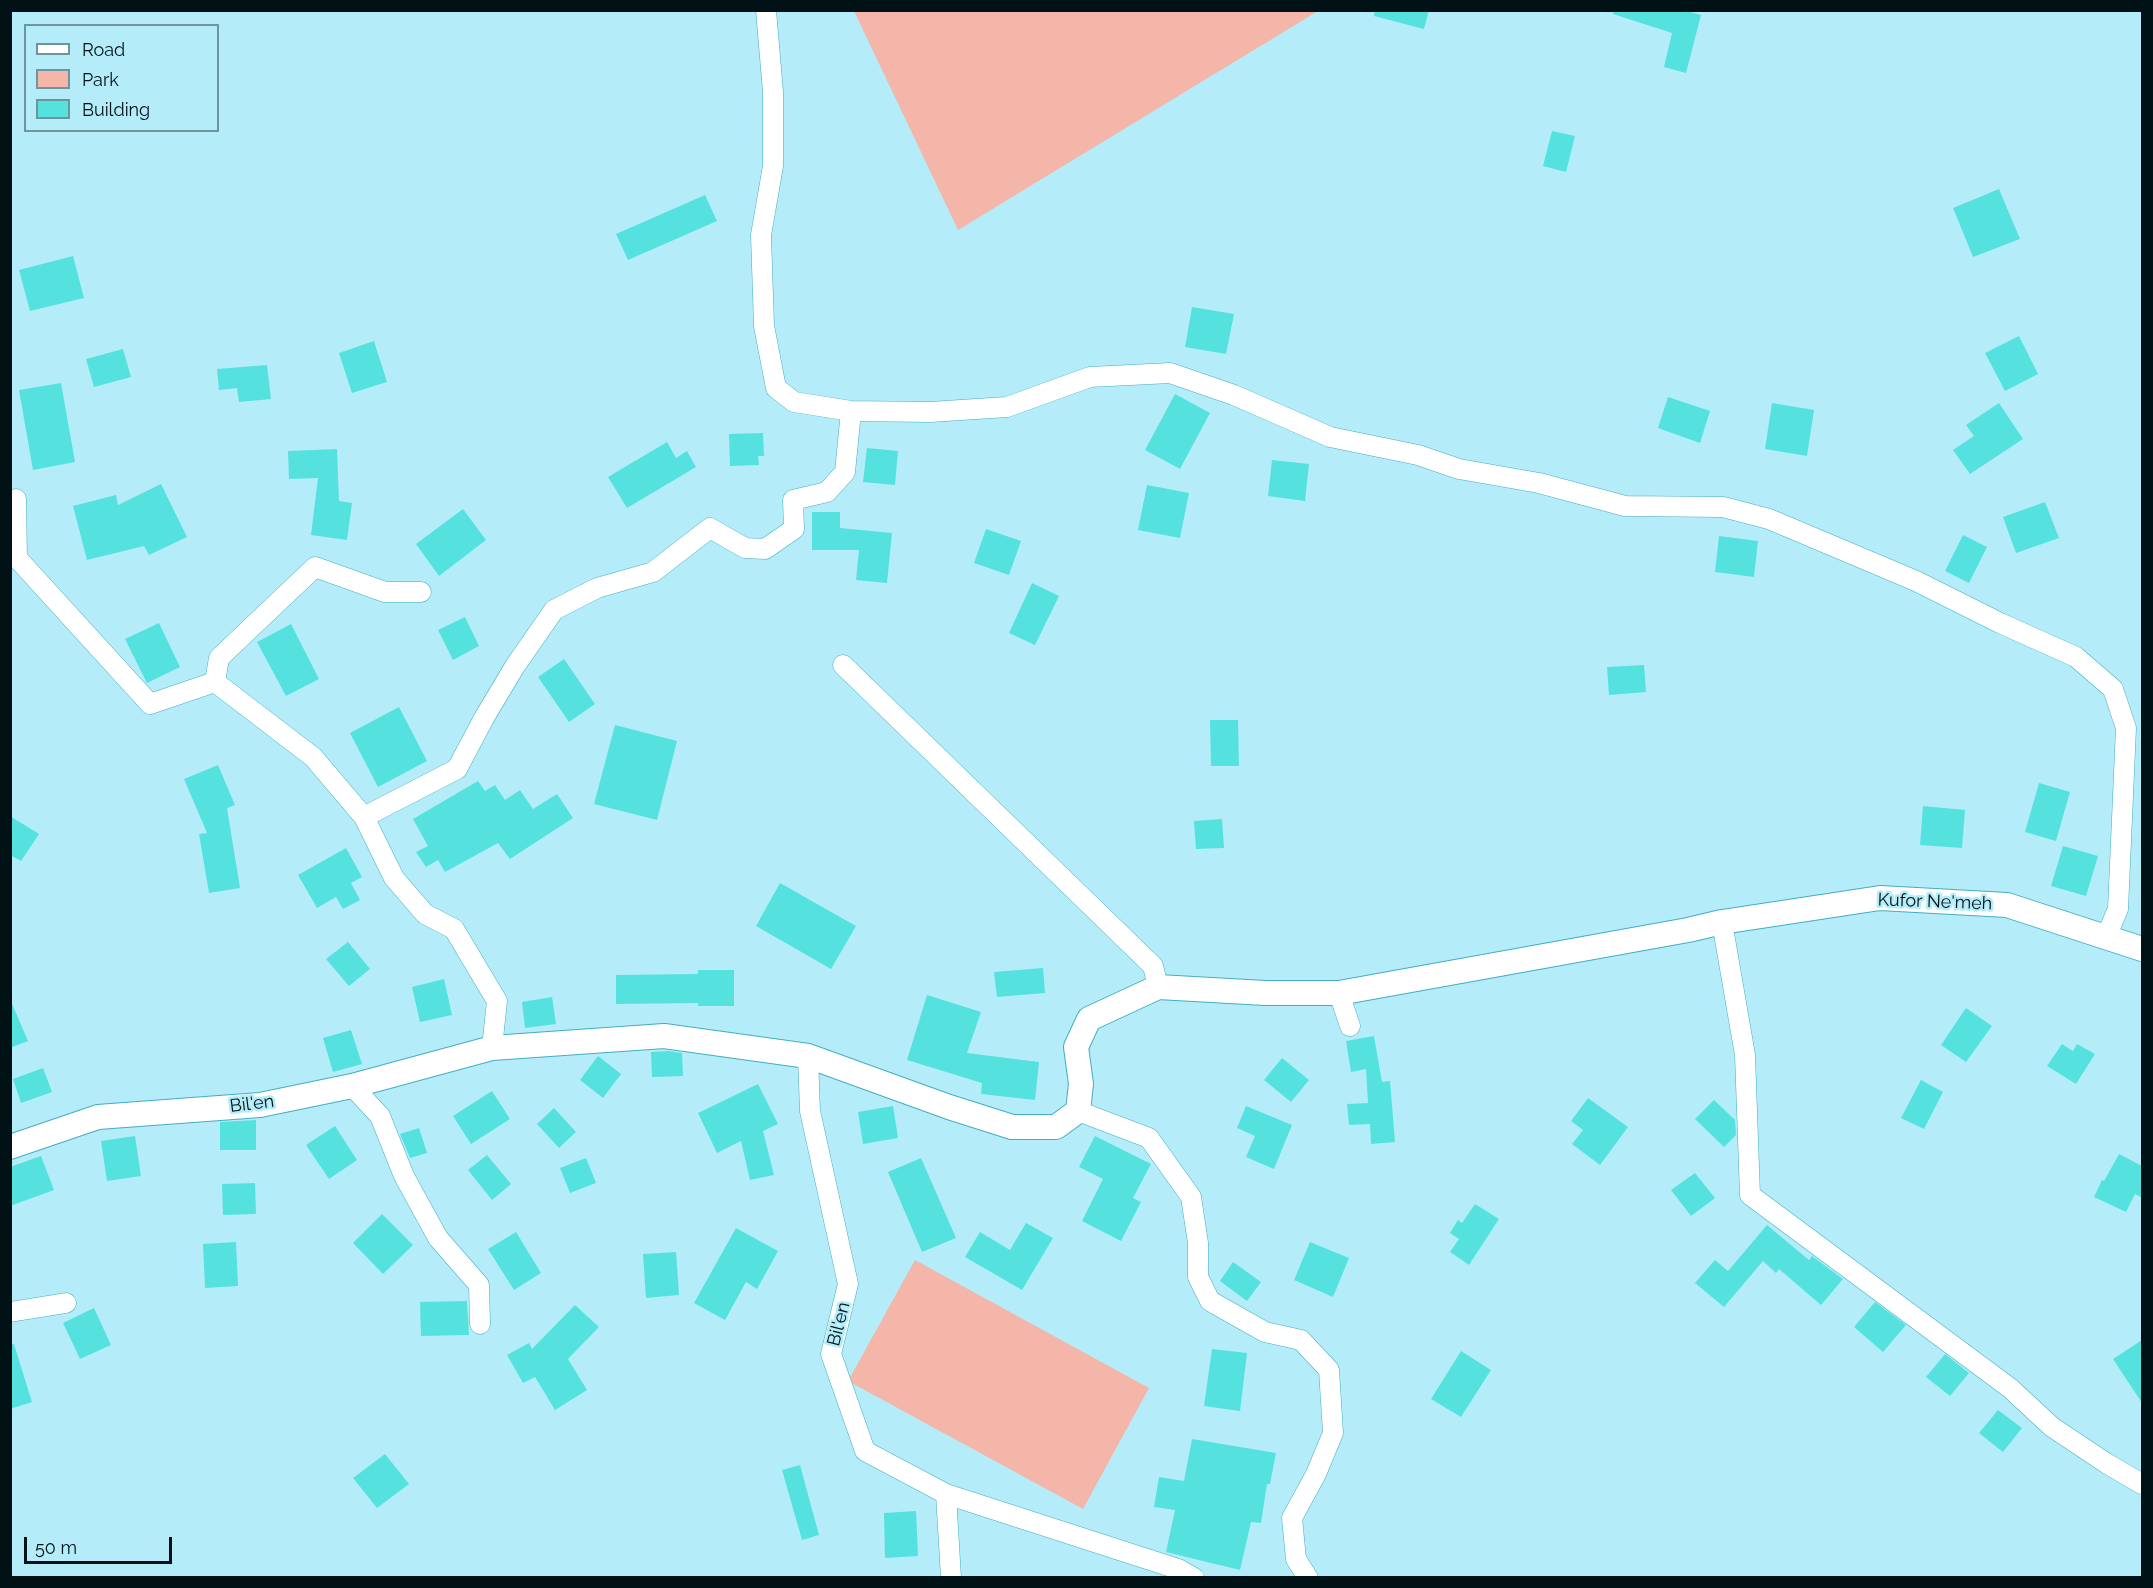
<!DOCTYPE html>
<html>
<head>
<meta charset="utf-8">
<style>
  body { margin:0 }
  #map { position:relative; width:2153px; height:1588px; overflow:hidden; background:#b4edf9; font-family:Raleway,sans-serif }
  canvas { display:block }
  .frame { position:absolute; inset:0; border:12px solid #001216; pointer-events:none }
  .legend { position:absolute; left:24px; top:24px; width:195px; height:108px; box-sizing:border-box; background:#b4edf9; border:2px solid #6c959e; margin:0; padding:8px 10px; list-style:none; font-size:18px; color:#001216 }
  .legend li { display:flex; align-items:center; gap:12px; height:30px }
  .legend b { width:30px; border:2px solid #6c959e }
  .scale { position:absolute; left:24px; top:1537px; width:148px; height:27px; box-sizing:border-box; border:3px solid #001216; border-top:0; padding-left:8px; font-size:18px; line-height:21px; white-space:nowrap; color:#001216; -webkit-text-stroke:4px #b4edf9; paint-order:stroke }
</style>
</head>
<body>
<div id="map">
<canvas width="2153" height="1588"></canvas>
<div class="frame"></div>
<ul class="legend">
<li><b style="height:8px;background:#fff"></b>Road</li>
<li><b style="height:16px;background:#f4b6a8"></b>Park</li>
<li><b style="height:16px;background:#55e2de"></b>Building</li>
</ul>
<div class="scale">50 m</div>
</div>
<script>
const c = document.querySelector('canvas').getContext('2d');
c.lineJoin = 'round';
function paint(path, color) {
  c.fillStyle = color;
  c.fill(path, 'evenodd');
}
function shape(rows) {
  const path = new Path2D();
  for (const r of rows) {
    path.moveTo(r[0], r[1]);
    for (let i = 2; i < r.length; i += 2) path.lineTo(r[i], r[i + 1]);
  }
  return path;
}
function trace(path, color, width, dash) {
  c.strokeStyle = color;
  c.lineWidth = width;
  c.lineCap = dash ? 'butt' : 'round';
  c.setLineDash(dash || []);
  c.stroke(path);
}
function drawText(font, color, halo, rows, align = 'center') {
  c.font = font + ' Raleway,sans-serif';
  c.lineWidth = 5;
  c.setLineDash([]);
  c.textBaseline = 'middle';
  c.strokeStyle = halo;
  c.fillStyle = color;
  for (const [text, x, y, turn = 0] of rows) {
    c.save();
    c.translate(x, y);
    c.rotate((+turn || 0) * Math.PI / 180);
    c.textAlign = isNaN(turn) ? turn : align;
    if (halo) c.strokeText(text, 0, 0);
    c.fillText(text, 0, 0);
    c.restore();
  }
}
paint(shape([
  [854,11,1318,11,958,230],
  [915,1260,1149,1388,1083,1509,848,1381]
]), '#f4b6a8');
paint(shape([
  [1375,10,1429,10,1424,29,1374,16],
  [1614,10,1683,10,1701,15,1686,73,1664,67,1672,33,1613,14],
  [1552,131,1575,136,1566,172,1543,166],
  [1999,189,2020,239,1973,257,1953,208],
  [705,195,717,221,628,260,616,234],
  [73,256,84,298,30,311,19,270],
  [1192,307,1234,314,1226,354,1185,347],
  [2019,336,2038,374,2005,391,1985,353],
  [374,341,387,382,352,393,339,353],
  [123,349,131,377,94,387,86,359],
  [267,365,271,399,239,402,237,388,219,390,217,369],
  [61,383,75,462,33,470,19,390],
  [1175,394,1210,413,1180,469,1145,450],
  [1668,397,1710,411,1700,443,1658,428],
  [1772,403,1814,410,1807,456,1765,449],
  [1999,403,2023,439,1970,474,1953,450,1974,436,1966,425],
  [763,433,764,456,758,456,759,465,730,466,729,434],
  [667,442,676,458,687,451,696,467,627,508,608,477],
  [867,448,898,451,895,485,863,482],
  [337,449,339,501,352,503,347,540,311,535,318,478,289,479,288,451],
  [1272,460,1309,464,1305,501,1268,496],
  [161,484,187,537,149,555,144,546,87,560,73,506,116,495,118,505],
  [1147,485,1189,493,1180,538,1138,530],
  [2045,502,2059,538,2016,553,2003,517],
  [463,509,486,540,439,576,416,544],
  [812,512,840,512,840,528,892,533,887,583,856,580,859,550,812,550],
  [986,529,1021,541,1009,575,974,563],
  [1963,535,1987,547,1969,583,1945,571],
  [1719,536,1758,541,1754,577,1715,572],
  [1032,583,1059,596,1035,645,1009,633],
  [465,617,479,646,453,660,438,630],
  [159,623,180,667,147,683,125,639],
  [291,624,319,679,286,696,257,642],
  [564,659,595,704,569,722,538,677],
  [1644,665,1646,692,1609,695,1607,667],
  [399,707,427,761,378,787,350,733],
  [1210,720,1238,720,1239,766,1211,766],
  [615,725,677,741,657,820,594,804],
  [218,765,235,805,227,808,240,888,209,893,199,834,207,833,184,779],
  [478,781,485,791,495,785,505,800,520,790,533,809,557,794,573,818,510,859,498,843,445,872,438,860,426,867,416,852,428,846,413,819],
  [2039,783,2070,792,2056,841,2025,832],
  [1923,806,1965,810,1962,848,1920,845],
  [10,816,39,834,21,861,10,855],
  [1222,819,1224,848,1196,849,1194,821],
  [2063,846,2098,856,2086,896,2051,886],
  [346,848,362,877,351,883,360,900,343,909,336,897,317,908,298,875],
  [780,883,856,926,831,969,756,926],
  [348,942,370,969,349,986,326,959],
  [1043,968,1045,993,997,997,994,972],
  [698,970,734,970,734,1006,698,1006,698,1003,616,1004,616,975,698,974],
  [444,979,452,1015,420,1022,412,987],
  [927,995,981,1012,967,1053,1039,1062,1035,1100,981,1094,982,1083,907,1060],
  [552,997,556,1024,525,1028,522,1002],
  [10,999,28,1041,10,1048],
  [1966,1008,1992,1026,1966,1062,1941,1045],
  [351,1030,362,1064,333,1072,323,1038],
  [1374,1036,1382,1082,1390,1081,1395,1142,1371,1144,1370,1124,1349,1125,1347,1104,1368,1103,1366,1069,1351,1072,1346,1041],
  [2062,1044,2073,1051,2077,1044,2095,1054,2076,1084,2047,1066],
  [668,1051,682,1053,683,1076,652,1077,651,1052],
  [598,1056,621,1074,603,1098,580,1080],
  [1282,1058,1309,1080,1291,1102,1264,1080],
  [43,1068,52,1092,21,1103,13,1079],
  [1921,1080,1943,1092,1924,1129,1901,1118],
  [758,1084,778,1124,763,1131,774,1175,750,1180,741,1141,717,1153,698,1113],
  [492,1091,510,1119,471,1144,453,1116],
  [1588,1098,1628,1127,1600,1165,1572,1144,1583,1130,1571,1121],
  [1714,1100,1735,1120,1736,1135,1724,1147,1695,1119],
  [893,1106,898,1138,863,1144,858,1112],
  [1246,1106,1292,1125,1274,1169,1246,1157,1255,1136,1237,1128],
  [554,1108,576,1132,559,1148,537,1124],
  [256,1120,256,1150,220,1150,220,1122],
  [335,1126,357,1160,329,1179,306,1145],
  [419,1128,427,1153,410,1158,400,1134],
  [135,1136,141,1176,107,1181,101,1141],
  [1095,1136,1151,1164,1133,1198,1141,1202,1121,1241,1082,1221,1103,1179,1079,1167],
  [2119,1154,2142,1166,2142,1198,2135,1194,2126,1212,2094,1197,2102,1180,2104,1181],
  [487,1155,511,1184,492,1200,468,1170],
  [41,1156,54,1190,10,1206,10,1167],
  [586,1158,596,1183,570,1193,560,1168],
  [921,1158,956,1238,922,1252,888,1172],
  [1695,1173,1715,1198,1691,1216,1671,1190],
  [255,1183,256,1214,223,1215,222,1184],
  [1475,1204,1499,1219,1469,1265,1450,1252,1459,1239,1450,1233,1458,1220,1462,1223],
  [382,1214,413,1245,383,1274,353,1243],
  [1026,1223,1053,1238,1022,1290,965,1257,980,1232,1010,1250],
  [1767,1225,1809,1260,1812,1256,1843,1279,1821,1305,1779,1269,1776,1273,1763,1261,1724,1307,1695,1283,1715,1260,1728,1271],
  [736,1228,778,1251,757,1289,746,1282,725,1320,694,1303],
  [516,1232,541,1273,514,1290,488,1249],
  [236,1242,238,1286,205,1288,203,1244],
  [1310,1242,1349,1258,1333,1297,1294,1280],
  [676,1252,679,1295,646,1298,643,1254],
  [1233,1262,1261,1282,1247,1301,1220,1281],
  [467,1301,469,1335,421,1336,420,1302],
  [1875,1302,1906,1325,1883,1352,1854,1327],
  [575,1305,599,1327,568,1359,587,1390,555,1410,535,1377,523,1383,507,1355,529,1343,532,1349],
  [94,1308,111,1345,80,1359,63,1323],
  [2142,1340,2142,1403,2113,1359],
  [14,1344,32,1402,10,1409,10,1345],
  [1212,1349,1247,1353,1240,1411,1204,1406],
  [1461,1351,1491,1370,1461,1417,1431,1399],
  [1945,1354,1969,1373,1950,1396,1926,1377],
  [1998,1410,2022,1428,2003,1452,1979,1433],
  [1192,1439,1276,1453,1270,1484,1267,1484,1261,1523,1251,1522,1240,1570,1166,1552,1175,1510,1154,1507,1159,1477,1184,1481],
  [385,1454,409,1484,377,1508,353,1478],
  [800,1465,819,1535,802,1540,782,1470],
  [916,1511,918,1556,885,1558,884,1513]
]), '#55e2de');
const minor = shape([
  [766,10,773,92,773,166,761,235,764,326,776,388,794,402,851,411,930,412,1007,407,1090,377,1170,373,1234,395,1330,437,1418,455,1459,469,1539,483,1625,506,1723,507,1769,519,1916,581,2000,623,2076,657,2113,689,2126,728,2118,909,2106,937],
  [16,499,17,558,150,704,215,682,313,757,364,817,394,878,425,914,454,929,497,1001,492,1048],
  [843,665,1153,966,1158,987],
  [215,682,219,658,315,567,385,592,421,592],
  [364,817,457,769,484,718,515,666,554,610,597,588,653,572,710,528,745,548,765,549,794,529,793,500,827,492,845,472,851,411],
  [1722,922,1745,1055,1750,1195,2010,1388,2052,1427,2106,1463,2142,1484],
  [1339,993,1350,1026],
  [808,1056,810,1111,848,1284,831,1354,865,1451,946,1494,951,1578],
  [352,1086,380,1116,404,1176,438,1238,479,1285,480,1324],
  [1078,1111,1149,1138,1191,1197,1198,1243,1198,1277,1210,1301,1265,1332,1301,1340,1329,1370,1333,1433,1316,1474,1292,1518,1296,1559,1308,1578],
  [10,1312,66,1303],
  [946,1494,1178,1569,1194,1578]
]);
const tertiary = shape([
  [10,1147,98,1117,260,1105,352,1086,492,1048,664,1036,808,1056,949,1107,1012,1127,1056,1127,1078,1111,1081,1084,1076,1047,1089,1019,1158,987,1265,993,1339,993,1688,930,1722,922,1880,898,2007,905,2142,949]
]);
trace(minor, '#43adc1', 21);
trace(tertiary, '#43adc1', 26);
trace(minor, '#fff', 20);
trace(tertiary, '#fff', 24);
drawText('18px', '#001216', '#b4edf9', [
  ["Kufor Ne'meh",1935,902,2],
  ["Bil'en",252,1104,-7],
  ["Bil'en",839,1324,-76]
]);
</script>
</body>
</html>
